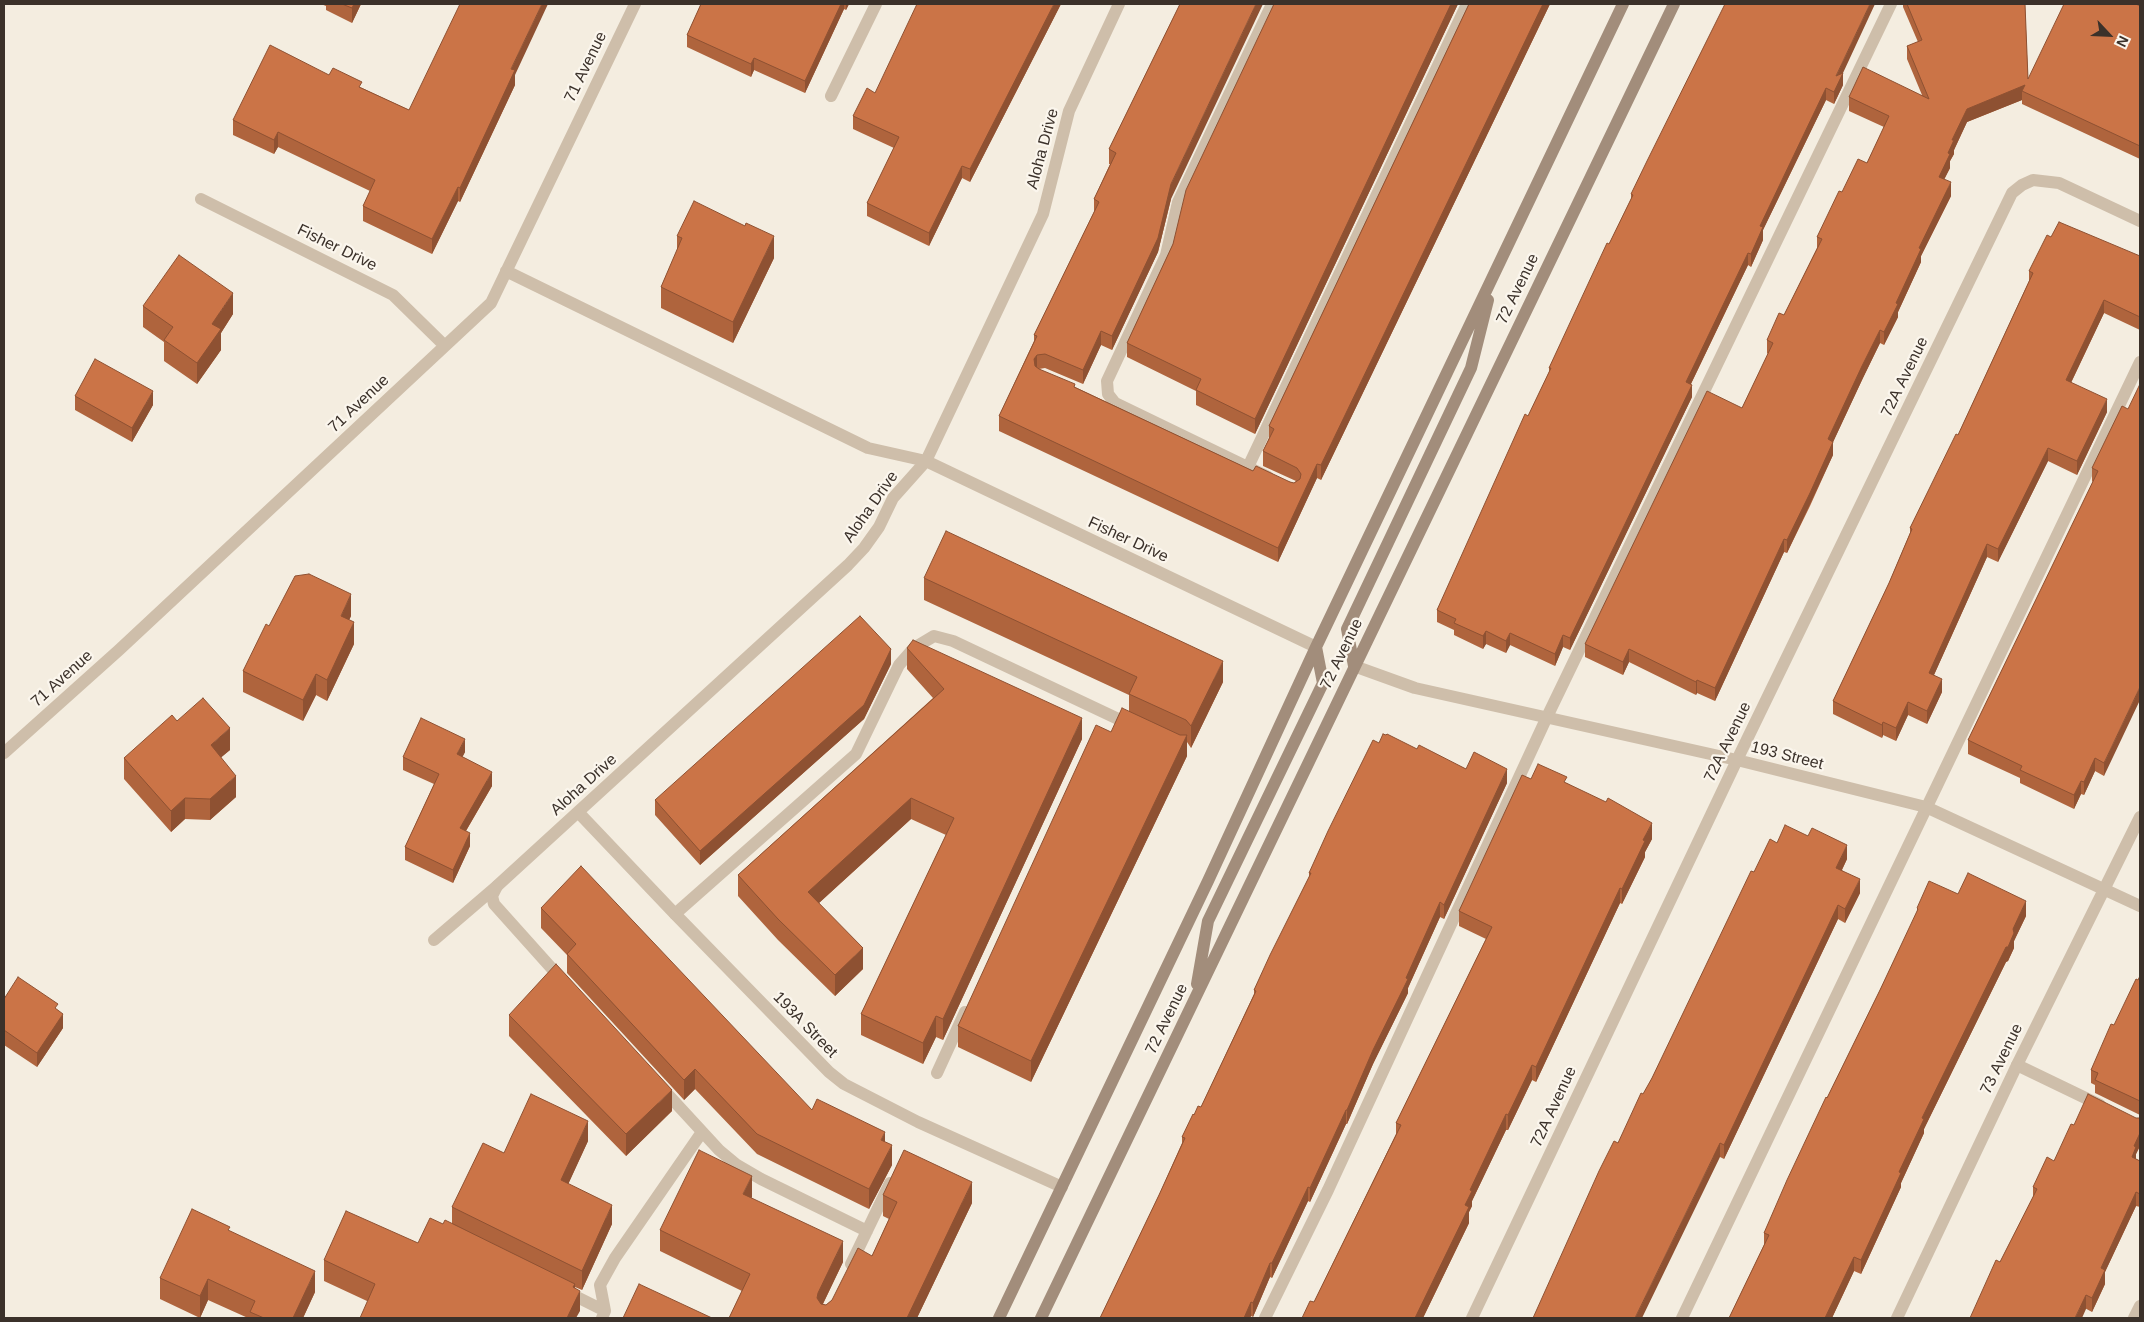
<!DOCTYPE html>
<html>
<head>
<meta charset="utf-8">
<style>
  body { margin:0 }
  #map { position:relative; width:2144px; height:1322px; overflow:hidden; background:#f4ede0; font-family:Helvetica,sans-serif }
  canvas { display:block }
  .frame { position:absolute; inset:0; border:5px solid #3b312a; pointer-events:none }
  .north { position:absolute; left:2084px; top:10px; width:50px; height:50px; -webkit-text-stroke:4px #fbf6ed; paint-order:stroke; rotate:115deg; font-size:14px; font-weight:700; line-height:20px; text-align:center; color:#3b312a }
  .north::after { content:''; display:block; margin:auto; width:18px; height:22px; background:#3b312a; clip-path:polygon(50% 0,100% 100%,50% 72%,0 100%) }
</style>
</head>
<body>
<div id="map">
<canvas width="2144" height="1322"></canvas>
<div class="frame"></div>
<div class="north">N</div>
</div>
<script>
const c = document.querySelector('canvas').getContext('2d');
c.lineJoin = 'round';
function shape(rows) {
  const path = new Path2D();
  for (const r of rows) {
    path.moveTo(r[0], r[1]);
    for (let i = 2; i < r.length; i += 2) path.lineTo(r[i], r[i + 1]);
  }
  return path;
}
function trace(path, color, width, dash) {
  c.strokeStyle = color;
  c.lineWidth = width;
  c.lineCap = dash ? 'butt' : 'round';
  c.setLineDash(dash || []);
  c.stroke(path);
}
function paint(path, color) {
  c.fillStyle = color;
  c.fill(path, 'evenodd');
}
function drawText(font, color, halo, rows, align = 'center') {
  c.font = font + ' Helvetica,sans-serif';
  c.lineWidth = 4.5;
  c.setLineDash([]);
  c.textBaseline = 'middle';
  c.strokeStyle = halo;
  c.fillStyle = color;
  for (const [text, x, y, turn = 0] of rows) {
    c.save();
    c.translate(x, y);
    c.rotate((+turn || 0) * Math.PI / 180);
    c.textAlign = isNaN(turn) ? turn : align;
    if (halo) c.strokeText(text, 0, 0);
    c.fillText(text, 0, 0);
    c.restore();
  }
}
trace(shape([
  [2138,4,2140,5],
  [831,96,876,4],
  [1248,467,1467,4],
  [1268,477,1115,403,1108,394,1107,381,1166,255,1178,202,1272,4],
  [497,886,492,896,494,904,563,981],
  [675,914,856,754,899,665,914,648,934,636,953,641,1133,726],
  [2017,1065,2100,1105],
  [937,1073,965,1012],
  [661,1087,719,1150,737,1165,761,1179,867,1231],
  [851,1264,890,1183],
  [565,1291,605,1311],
  [602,1318,605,1311,600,1285,615,1258,702,1132],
  [1265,1318,1328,1190,1546,719,1891,4],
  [1682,1318,2140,362],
  [2134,1318,2140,1306]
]), '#cebeaa', 12);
trace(shape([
  [201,199,393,295,445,346],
  [506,271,868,448,926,461,1316,647],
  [1354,666,1415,688,1737,760,1926,807,2140,906],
  [4,753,119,650,491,303,635,4],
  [578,812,675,914,829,1072,844,1084,918,1122,1062,1187],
  [434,940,497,886,848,565,864,548,879,527,893,498,926,461,1043,214,1069,111,1119,4],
  [1472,1318,1737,760,2012,193,2022,185,2033,180,2059,183,2140,221],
  [1897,1318,2017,1065,2140,817]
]), '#cebeaa', 12);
trace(shape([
  [1354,666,1347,629,1471,368,1488,300],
  [1197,984,1208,921,1323,683,1316,647],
  [999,1318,1208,881,1316,647,1623,4],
  [1041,1318,1674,4]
]), '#a28d7b', 12);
paint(shape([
  [321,4,361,4,352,23,326,10,326,6],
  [701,4,849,4,846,10,844,9,805,93,754,70,751,77,687,47,687,35],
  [1061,4,970,182,962,178,929,246,867,216,867,203,894,148,853,129,853,116,875,93],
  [1180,4,1171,199,1158,252,1112,350,1101,345,1083,384,1045,368,1039,369,1075,387,1253,471,1294,483,1296,481,1263,466,1263,451,1269,438,1269,426,1469,4,1550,4,1321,480,1317,478,1278,562,999,431,999,416,1034,341,1034,335,1094,212,1094,199,1110,164,1109,164,1109,149],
  [1274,4,1458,4,1255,434,1196,405,1196,391,1127,357,1127,343,1173,244],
  [1903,4,2025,4,2028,79,2140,6,2140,159,2022,104,2022,100,1967,122,1954,150,1954,154,1950,161,1950,168,1944,179,1951,196,1921,256,1921,262,1898,312,1898,317,1884,345,1880,343,1862,380,1833,442,1833,455,1810,506,1787,553,1784,552,1715,701,1697,693,1696,695,1629,662,1623,675,1585,657,1585,644,1742,408,1768,354,1767,353,1767,340,1784,315,1817,248,1817,237,1842,192,1867,163,1884,127,1849,111,1849,97,1922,95,1907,59,1907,46,1918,42,1903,7],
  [1843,73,1843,85,1834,104,1826,100,1763,230,1763,240,1751,267,1748,265,1691,384,1692,397,1570,650,1563,647,1555,666,1510,645,1506,653,1486,644,1483,649,1454,635,1454,630,1437,622,1437,610,1549,372,1549,368,1609,244,1611,240,1631,199,1631,194],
  [329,75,362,88,409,110,515,75,515,85,460,202,458,201,432,254,363,221,363,206,370,191,278,147,274,154,233,135,233,120],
  [677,236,774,258,733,343,661,308,661,287,677,250],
  [2051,237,2140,256,2140,330,2104,313,2071,383,2107,412,2077,475,2048,461,1998,562,1987,557,1934,675,1942,692,1927,724,1908,715,1896,741,1883,735,1882,738,1833,714,1833,701,1889,583,1910,533,1910,528,1958,435,2029,281,2029,271],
  [143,306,233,314,221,333,221,350,197,384,164,361,164,342,143,327],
  [75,396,153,405,132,442,75,410],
  [2128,409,2104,776,2095,771,2084,795,2081,794,2074,809,2020,783,2020,778,1968,754,1968,740,2093,482,2092,481,2092,468],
  [924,578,1223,682,1191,748,1187,742,1187,756,1031,1082,958,1047,958,1026,1111,732,1129,712,1129,695,924,600],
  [351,616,349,620,354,644,327,701,316,695,303,721,243,692,243,671,269,626],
  [907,648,1082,739,943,1040,936,1037,923,1064,861,1035,861,1014,946,835,911,819,819,903,863,969,835,996,778,940,738,896,738,875,933,698,907,669],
  [891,664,864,719,700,865,655,815,655,800],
  [177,721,230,750,221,757,236,797,210,820,185,819,171,832,124,779,124,758],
  [1379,743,1417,749,1466,769,1507,783,1444,919,1440,917,1408,988,1408,993,1373,1064,1347,1124,1346,1124,1310,1202,1308,1201,1272,1278,1270,1277,1253,1317,1251,1316,1250,1318,1100,1318,1159,1195,1182,1143,1182,1137,1194,1115,1201,1107,1254,994,1254,990,1309,877,1309,873],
  [465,752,462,757,492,786,466,831,470,846,453,883,405,860,405,847,434,784,403,770,403,757],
  [1531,779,1567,783,1652,839,1645,852,1645,857,1622,904,1620,903,1536,1082,1532,1080,1508,1130,1506,1130,1472,1201,1472,1206,1469,1212,1469,1223,1423,1318,1302,1318,1314,1302,1396,1134,1396,1123,1486,939,1459,926,1459,911],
  [1777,843,1847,859,1842,870,1860,893,1845,923,1838,919,1724,1159,1720,1157,1618,1143,1652,1078,1754,872],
  [1958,894,2026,916,2014,941,2014,948,2008,961,2006,962,1924,1129,1924,1133,1901,1183,1901,1187,1861,1274,1854,1271,1832,1318,1729,1318,1764,1245,1764,1233,1827,1098,1880,990,1917,913,1917,908],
  [541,908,812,1110,885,1142,892,1165,869,1209,757,1154,695,1089,684,1100,567,973,567,955,541,928],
  [2140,976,2140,1115,2095,1093,2095,1085,2091,1083,2091,1070],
  [4,999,58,1010,63,1028,37,1067,4,1045],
  [509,1015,672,1111,626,1156,509,1036],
  [2136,1118,2140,1118,2140,1146,2136,1154,2136,1159,2140,1161,2140,1207,2136,1206,2105,1272,2105,1284,2092,1312,2000,1262,2033,1197,2033,1187,2054,1161,2074,1125],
  [588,1141,568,1184,612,1224,582,1290,575,1287,580,1311,367,1301,324,1281,324,1260,418,1243,452,1224,452,1207,504,1153],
  [883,1195,972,1203,917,1318,729,1318,742,1291,660,1251,660,1230,752,1197,751,1198,843,1262,823,1304,826,1305,832,1300,872,1256,889,1219,883,1216],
  [230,1231,315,1292,303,1318,248,1318,208,1300,200,1318,160,1299,160,1278]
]), '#af643d');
paint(shape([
  [354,4,361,4,352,23,352,8],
  [542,4,548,4,515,75,515,85,460,202,460,188,511,69],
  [841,4,844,4,844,9,805,93,805,81],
  [846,4,849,4,846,10],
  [1054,4,1061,4,970,182,970,169],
  [1256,4,1263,4,1171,199,1158,252,1112,350,1112,336,1171,184],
  [1451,4,1458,4,1255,434,1255,419],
  [1543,4,1550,4,1321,480,1321,465],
  [1870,4,1875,4,1843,73,1843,85,1834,104,1834,92,1836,76],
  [754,58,754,70,751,77,751,64],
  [2025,85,2022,91,2022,100,1967,122,1954,150,1954,154,1950,161,1950,168,1939,190,1939,177,1952,140,1967,109],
  [1826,88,1826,100,1763,230,1763,240,1751,267,1751,254,1760,226],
  [278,132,278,147,274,154,274,140],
  [962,166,962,178,929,246,929,233],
  [1951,182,1951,196,1921,256,1921,262,1898,312,1898,317,1884,345,1884,332,1896,303,1919,248],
  [458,187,458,201,432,254,432,239],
  [774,236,774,258,733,343,733,322],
  [1748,253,1748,265,1686,394,1686,382],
  [233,293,233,314,221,333,221,350,197,384,197,363,212,324],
  [2104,300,2104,313,2066,393,2066,380],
  [1880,330,1880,343,1862,380,1828,453,1828,439,1862,366],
  [1101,331,1101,345,1083,384,1083,370],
  [1037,355,1037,369,1034,373,1034,359],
  [1692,385,1692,397,1570,650,1570,638],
  [153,391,153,405,132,442,132,428],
  [2107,399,2107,412,2077,475,2077,461],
  [1833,442,1833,455,1787,553,1787,540],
  [2048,448,2048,461,1998,562,1998,549],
  [1317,464,1317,478,1278,562,1278,548],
  [1784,539,1784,552,1715,701,1715,688],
  [1987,544,1987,557,1929,686,1929,673],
  [351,594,351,616,341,637,341,616],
  [354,622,354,644,327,701,327,680],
  [1486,631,1486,644,1483,649,1483,636],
  [1510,633,1510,645,1506,653,1506,641],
  [1563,635,1563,647,1555,666,1555,654],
  [891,649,891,664,864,719,700,865,700,851],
  [1629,649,1629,662,1623,675,1623,662],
  [1223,661,1223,682,1191,748,1191,726],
  [316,674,316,695,303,721,303,700],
  [1942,679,1942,692,1927,724,1927,711],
  [1697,680,1697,693,1696,695,1696,682],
  [2140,687,2140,700,2104,776,2104,763],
  [1908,702,1908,715,1896,741,1896,728],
  [1082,718,1082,739,943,1040,943,1019],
  [1883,722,1883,735,1882,738,1882,725],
  [230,728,230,750,211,766,211,745],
  [1187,735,1187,756,1031,1082,1031,1061],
  [465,739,465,752,457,768,457,754],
  [2095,758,2095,771,2084,795,2084,782],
  [1507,769,1507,783,1444,919,1444,905],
  [492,772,492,786,460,841,460,828],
  [236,776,236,797,210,820,210,799],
  [2081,781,2081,794,2074,809,2074,795],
  [185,798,185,819,171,832,171,811],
  [911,798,911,819,808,913,808,892],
  [1652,823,1652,839,1645,852,1645,857,1622,904,1622,889,1643,840],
  [470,833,470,846,453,883,453,870],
  [1847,845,1847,859,1836,882,1836,868],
  [1860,879,1860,893,1845,923,1845,909],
  [1620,888,1620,903,1536,1082,1536,1067],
  [2026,901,2026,916,2014,941,2014,948,2008,961,2006,962,1924,1129,1924,1133,1901,1183,1901,1187,1861,1274,1861,1260,1922,1118],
  [1440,902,1440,917,1408,988,1408,993,1373,1064,1347,1124,1347,1110,1373,1050],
  [1838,905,1838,919,1724,1159,1724,1145],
  [863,948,863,969,835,996,835,975],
  [63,1014,63,1028,37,1067,37,1053],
  [936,1016,936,1037,923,1064,923,1043],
  [1532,1065,1532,1080,1508,1130,1508,1115],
  [695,1069,695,1089,684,1100,684,1080],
  [672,1090,672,1111,626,1156,626,1134],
  [1346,1110,1346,1124,1310,1202,1310,1188],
  [1506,1114,1506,1130,1472,1201,1472,1206,1469,1212,1469,1223,1423,1318,1415,1318,1465,1205,1470,1190],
  [588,1121,588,1141,561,1200,561,1180],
  [885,1132,885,1152,881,1140],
  [2140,1133,2140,1146,2136,1154,2136,1161,2132,1157,2134,1146],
  [1720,1143,1720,1157,1642,1318,1635,1318],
  [892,1145,892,1165,869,1209,869,1189],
  [752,1176,752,1197,743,1215,743,1194],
  [972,1182,972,1203,917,1318,907,1318],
  [1308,1187,1308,1201,1272,1278,1272,1263],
  [2136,1192,2136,1206,2105,1272,2105,1284,2092,1312,2092,1298,2101,1268],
  [612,1205,612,1224,582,1290,582,1271],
  [843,1241,843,1262,818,1314,817,1298,818,1293],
  [1854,1257,1854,1271,1832,1318,1825,1318],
  [1270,1263,1270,1277,1253,1317,1253,1303],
  [315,1271,315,1292,303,1318,293,1318],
  [208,1279,208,1300,200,1318,200,1296],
  [575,1284,575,1301,580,1291,580,1311,576,1318,567,1318,573,1287],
  [2086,1295,2086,1309,2082,1318,2075,1318],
  [1251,1302,1251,1316,1250,1318,1244,1318]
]), '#8e5132');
const building = shape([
  [342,4,354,4,352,8,342,4],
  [460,4,542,4,511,69,515,70,460,188,458,187,432,239,363,206,375,180,278,132,274,140,233,120,270,45,329,75,333,68,362,82,359,87,409,110,460,4],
  [701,4,841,4,805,81,754,58,751,64,687,35,701,4],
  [917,4,1054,4,970,169,962,166,929,233,867,203,899,137,853,116,867,88,875,93,917,4],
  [1180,4,1256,4,1171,184,1158,238,1112,336,1101,331,1083,370,1045,354,1037,355,1034,359,1035,366,1039,369,1075,384,1074,387,1253,471,1256,466,1290,482,1294,483,1300,479,1301,474,1297,468,1263,451,1274,429,1269,426,1469,4,1543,4,1321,465,1317,464,1278,548,999,416,1037,336,1034,335,1099,202,1094,199,1116,153,1109,149,1180,4],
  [1274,4,1451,4,1255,419,1196,390,1201,379,1127,343,1173,244,1186,190,1274,4],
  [1725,4,1870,4,1836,76,1843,73,1834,92,1826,88,1760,226,1763,227,1751,254,1748,253,1686,382,1692,385,1570,638,1563,635,1555,654,1510,633,1506,641,1486,631,1483,636,1454,623,1456,619,1437,610,1525,414,1528,416,1551,368,1549,368,1607,243,1609,244,1611,240,1633,195,1631,194,1647,161,1725,4],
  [1907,4,2025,4,2028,79,2064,4,2136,4,2140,6,2140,146,2022,91,2025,85,1967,109,1952,140,1954,140,1948,153,1950,154,1939,177,1951,182,1919,248,1921,249,1896,303,1898,304,1884,332,1880,330,1862,366,1828,439,1833,442,1810,493,1787,540,1784,539,1715,688,1697,680,1696,682,1629,649,1623,662,1585,644,1707,391,1742,408,1773,343,1767,340,1779,313,1784,315,1822,239,1817,237,1839,191,1842,192,1858,159,1867,163,1889,116,1849,97,1863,67,1929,99,1907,46,1922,40,1907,4],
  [694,201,745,226,746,223,774,236,733,322,661,287,682,238,677,236,694,201],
  [2059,222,2140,256,2140,317,2104,300,2066,380,2107,399,2077,461,2048,448,1998,549,1987,544,1929,673,1942,679,1927,711,1908,702,1896,728,1883,722,1882,725,1833,701,1889,583,1912,529,1910,528,1956,434,1958,435,2033,273,2029,271,2047,235,2051,237,2059,222],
  [179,255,233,293,212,324,221,329,197,363,164,340,173,327,143,306,179,255],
  [95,359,153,391,132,428,75,396,95,359],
  [2140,384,2140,687,2104,763,2095,758,2084,782,2081,781,2074,795,2020,770,2022,766,1968,740,2098,471,2092,468,2122,406,2128,409,2140,384],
  [946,531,1223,661,1191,726,1186,720,1129,694,1137,677,924,578,946,531],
  [309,574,351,594,341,616,354,622,327,680,316,674,303,700,243,671,266,624,269,626,295,576,309,574],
  [860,616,891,649,864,705,700,851,655,800,860,616],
  [913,640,1082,718,943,1019,936,1016,923,1043,861,1014,954,818,911,798,808,892,863,948,835,975,778,919,738,875,944,689,907,648,913,640],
  [203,698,230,728,211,745,236,776,210,799,185,798,171,811,124,758,172,715,177,721,203,698],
  [1122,708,1180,735,1187,735,1031,1061,958,1026,1096,725,1111,732,1122,708],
  [421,718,465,739,457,754,492,772,460,828,470,833,453,870,405,847,439,774,403,757,421,718],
  [1383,734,1386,735,1387,734,1417,749,1419,745,1466,769,1474,752,1507,769,1444,905,1440,902,1406,978,1408,979,1373,1050,1347,1110,1346,1110,1310,1188,1308,1187,1272,1263,1270,1263,1253,1303,1251,1302,1244,1318,1100,1318,1159,1195,1185,1138,1182,1137,1193,1114,1194,1115,1198,1106,1201,1107,1256,991,1254,990,1270,955,1311,873,1309,873,1328,831,1373,740,1379,743,1383,734],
  [1538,764,1567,777,1564,782,1606,802,1608,798,1652,823,1643,840,1645,841,1622,889,1620,888,1536,1067,1532,1065,1508,1115,1506,1114,1470,1190,1472,1191,1465,1205,1469,1207,1415,1318,1302,1318,1310,1301,1314,1302,1401,1125,1396,1123,1492,927,1459,911,1522,775,1531,779,1538,764],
  [1785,825,1808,836,1812,828,1847,845,1836,868,1860,879,1845,909,1838,905,1724,1145,1720,1143,1635,1318,1533,1318,1599,1171,1614,1141,1618,1143,1641,1093,1643,1094,1652,1078,1751,871,1754,872,1770,839,1777,843,1785,825],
  [581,866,812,1110,817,1099,885,1132,881,1140,892,1145,869,1189,757,1134,695,1069,684,1080,567,954,576,944,541,908,581,866],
  [1968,873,2026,901,2013,929,2014,933,2008,947,2006,947,1922,1118,1924,1119,1899,1172,1901,1173,1861,1260,1854,1257,1825,1318,1729,1318,1769,1235,1764,1233,1787,1180,1826,1097,1827,1098,1880,990,1918,909,1917,908,1929,881,1958,894,1968,873],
  [556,964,672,1090,626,1134,509,1015,556,964],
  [2140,976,2140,1101,2095,1080,2098,1073,2091,1070,2111,1024,2114,1025,2136,979,2138,980,2140,976],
  [18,977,58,1004,55,1008,63,1014,37,1053,4,1030,4,999,18,977],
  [531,1094,588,1121,561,1180,612,1205,582,1271,452,1207,483,1143,504,1153,531,1094],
  [2088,1094,2136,1118,2140,1118,2140,1133,2134,1146,2136,1147,2132,1157,2140,1161,2140,1194,2136,1192,2101,1268,2105,1270,2092,1298,2086,1295,2075,1318,1970,1318,1996,1260,2000,1262,2037,1189,2033,1187,2047,1157,2054,1161,2071,1124,2074,1125,2088,1094],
  [699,1150,752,1176,743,1194,843,1241,818,1293,817,1298,821,1304,826,1305,832,1300,858,1248,872,1256,897,1202,883,1195,904,1150,972,1182,907,1318,729,1318,750,1274,660,1230,699,1150],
  [192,1209,230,1227,228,1230,315,1271,293,1318,264,1318,250,1312,255,1301,208,1279,200,1296,160,1278,192,1209],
  [346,1211,418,1243,430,1218,443,1224,445,1220,575,1284,573,1287,580,1291,567,1318,360,1318,375,1284,324,1260,346,1211],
  [639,1284,712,1318,623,1318,639,1284]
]);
paint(building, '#cb7447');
trace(building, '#8e5132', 1);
drawText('16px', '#3b312a', '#fbf6ed', [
  ["71 Avenue",586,67,-64],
  ["Aloha Drive",1043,149,-75],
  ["Fisher Drive",337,248,26],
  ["72 Avenue",1518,289,-64],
  ["72A Avenue",1905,377,-64],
  ["71 Avenue",359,404,-43],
  ["Aloha Drive",871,507,-55],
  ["Fisher Drive",1128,540,25],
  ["72 Avenue",1342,654,-64],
  ["71 Avenue",62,679,-42],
  ["72A Avenue",1728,742,-64],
  ["193 Street",1787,756,14],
  ["Aloha Drive",584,785,-42],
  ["72 Avenue",1167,1019,-64],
  ["193A Street",805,1025,46],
  ["73 Avenue",2002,1059,-64],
  ["72A Avenue",1554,1107,-65]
]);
</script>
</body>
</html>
